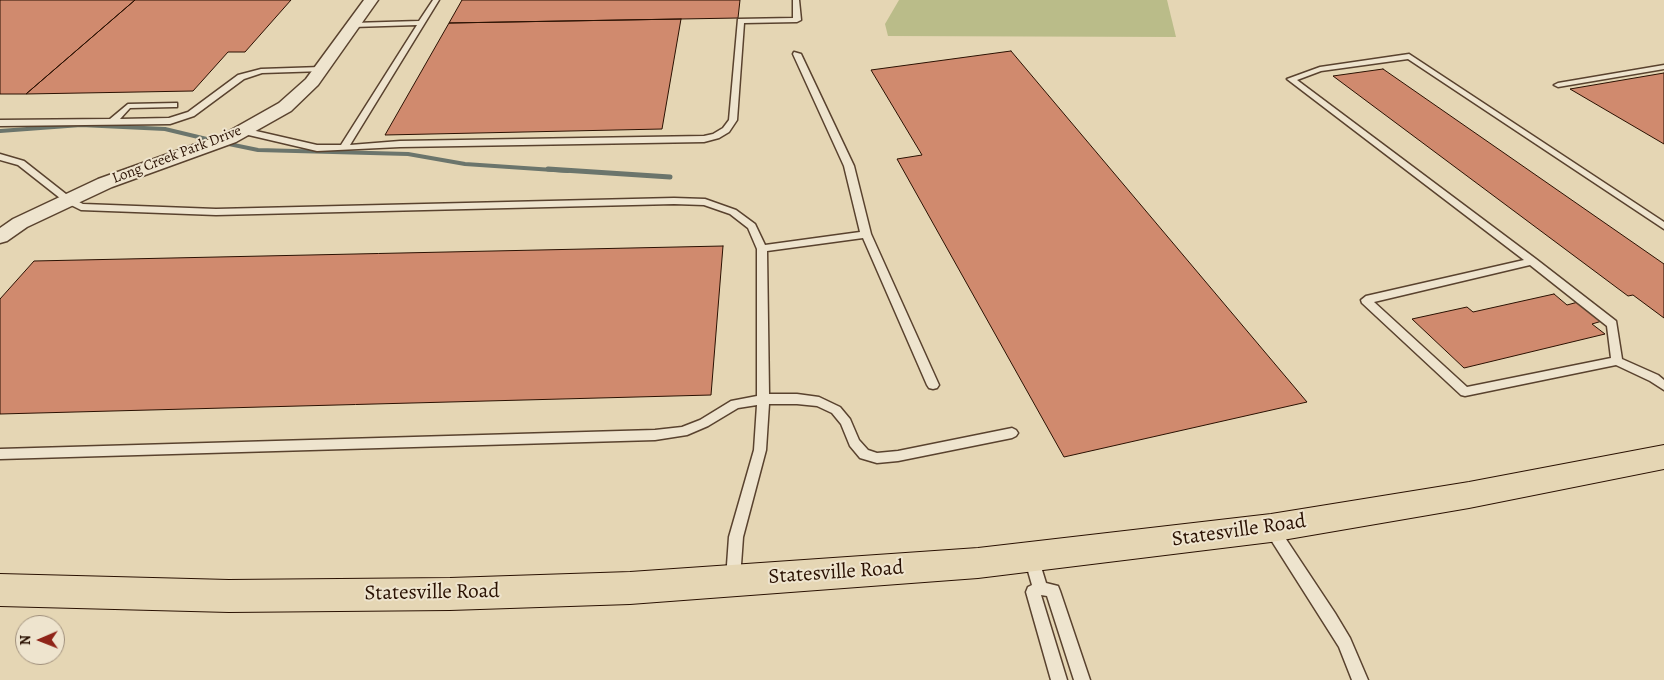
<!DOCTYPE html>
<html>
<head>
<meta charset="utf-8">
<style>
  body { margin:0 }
  #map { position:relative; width:1664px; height:680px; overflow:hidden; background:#e5d6b4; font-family:Alegreya,serif }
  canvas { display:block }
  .north { position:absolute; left:15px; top:615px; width:50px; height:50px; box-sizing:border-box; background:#eee4ce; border:1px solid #a0907c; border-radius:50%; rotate:269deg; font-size:14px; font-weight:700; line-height:20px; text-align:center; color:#2a1102 }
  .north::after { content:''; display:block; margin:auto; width:18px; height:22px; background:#8f2418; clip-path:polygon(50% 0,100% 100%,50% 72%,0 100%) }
</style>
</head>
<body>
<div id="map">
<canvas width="1664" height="680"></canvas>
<div class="north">N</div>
</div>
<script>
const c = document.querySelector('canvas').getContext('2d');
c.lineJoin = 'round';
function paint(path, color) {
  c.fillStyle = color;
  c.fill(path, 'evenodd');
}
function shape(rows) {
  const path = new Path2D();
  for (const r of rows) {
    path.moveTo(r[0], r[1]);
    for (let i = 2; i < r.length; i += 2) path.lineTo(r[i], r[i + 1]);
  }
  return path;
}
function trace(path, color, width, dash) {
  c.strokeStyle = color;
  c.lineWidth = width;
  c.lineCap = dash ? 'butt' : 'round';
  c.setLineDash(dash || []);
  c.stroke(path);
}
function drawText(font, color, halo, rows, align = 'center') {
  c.font = font + ' Alegreya,serif';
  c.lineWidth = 4;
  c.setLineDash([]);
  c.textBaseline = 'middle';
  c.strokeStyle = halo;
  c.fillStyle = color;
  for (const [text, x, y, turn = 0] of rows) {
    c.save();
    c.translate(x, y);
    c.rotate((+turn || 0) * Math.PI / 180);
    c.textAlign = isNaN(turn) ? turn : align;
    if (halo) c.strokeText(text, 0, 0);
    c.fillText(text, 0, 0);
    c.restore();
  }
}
paint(shape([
  [899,0,1167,0,1176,37,888,36,885,24]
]), '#babc89');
trace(shape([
  [0,131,81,125,165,129,215,141],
  [224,143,258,150,408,154,465,164,568,171]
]), '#6b756c', 4);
trace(shape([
  [548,169,670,177]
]), '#6b756c', 5);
const building = shape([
  [0,0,135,0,26,94,0,94,0,0],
  [135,0,291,0,245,52,228,52,193,91,26,94,135,0],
  [462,0,740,0,738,18,449,23,462,0],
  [681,19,662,129,385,135,449,23,681,19],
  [1011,51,1307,402,1064,457,897,159,922,155,871,70,1011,51],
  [1383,69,1664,264,1664,318,1633,295,1628,296,1333,76,1383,69],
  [1664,73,1664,144,1570,89,1664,73],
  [723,246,711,395,0,414,0,299,34,261,723,246],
  [1554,294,1567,305,1578,302,1602,321,1592,324,1605,334,1464,368,1412,319,1467,307,1473,312,1554,294]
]);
paint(building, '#d08a6e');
trace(building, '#2a1102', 1);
const service = shape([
  [433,0,439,0,350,145,400,141,704,136,713,134,723,128,729,120,738,19,793,18,793,0,799,0,801,20,797,22,744,23,737,120,729,132,719,138,704,142,400,147,317,151,240,133,239,131,243,128,317,145,341,145,417,25,353,27,349,25,353,23,419,21,433,0],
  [794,52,801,54,854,166,871,234,939,385,937,388,933,389,929,388,927,385,863,238,767,251,769,394,797,394,819,397,840,407,850,419,859,440,868,450,877,453,898,451,1012,428,1016,430,1018,433,1016,436,1012,438,898,461,877,463,860,458,850,446,841,424,832,413,817,406,797,404,769,404,766,450,743,537,740,579,738,584,733,585,728,584,726,579,729,537,754,450,757,405,738,408,708,426,687,435,655,440,0,459,0,449,655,430,682,427,700,420,731,401,757,396,757,249,748,228,730,214,704,205,674,204,216,215,81,210,65,202,18,165,0,160,0,154,24,161,71,198,83,204,216,209,674,198,705,199,736,210,755,224,765,245,860,232,844,166,793,54,794,52],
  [1409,54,1664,222,1664,229,1408,59,1321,71,1297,80,1536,259,1616,321,1622,359,1658,375,1664,380,1664,390,1650,381,1616,365,1465,396,1461,395,1362,303,1361,300,1366,296,1524,260,1287,79,1320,67,1409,54],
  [1530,265,1607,326,1611,358,1467,387,1374,302,1530,265],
  [1664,65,1664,69,1558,87,1554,85,1558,83,1664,65],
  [321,67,324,67,324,71,262,73,244,79,194,116,170,124,0,126,0,120,110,119,128,104,177,103,177,107,174,107,130,108,120,119,169,118,188,112,238,75,261,69,321,67],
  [1271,522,1276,524,1335,613,1350,638,1368,680,1352,680,1339,647,1266,532,1264,528,1266,524,1271,522],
  [1031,551,1036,553,1038,557,1046,583,1058,586,1060,591,1090,680,1074,680,1047,596,1041,595,1067,680,1051,680,1026,592,1028,587,1032,585,1024,557,1026,553,1031,551]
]);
const minor = shape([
  [364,0,378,0,318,85,291,111,236,142,112,187,27,227,7,241,0,243,0,228,13,219,98,179,224,134,279,103,306,79,364,0]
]);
const primary = shape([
  [1664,445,1664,469,1469,508,1271,542,978,578,630,604,450,610,229,612,0,606,0,574,229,580,450,578,630,572,978,548,1271,514,1469,482,1664,445]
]);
trace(service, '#59422e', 3);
trace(minor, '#59422e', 3);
trace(primary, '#2a1102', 2);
paint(service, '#eee4ce');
paint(minor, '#eee4ce');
paint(primary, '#e5d6b4');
drawText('15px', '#2a1102', '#eee4ce', [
  ["Long Creek Park Drive",177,155,-21]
]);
drawText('21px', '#2a1102', '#eee4ce', [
  ["Statesville Road",1239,531,-8],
  ["Statesville Road",836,573,-4],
  ["Statesville Road",432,593,-1]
]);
</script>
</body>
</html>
